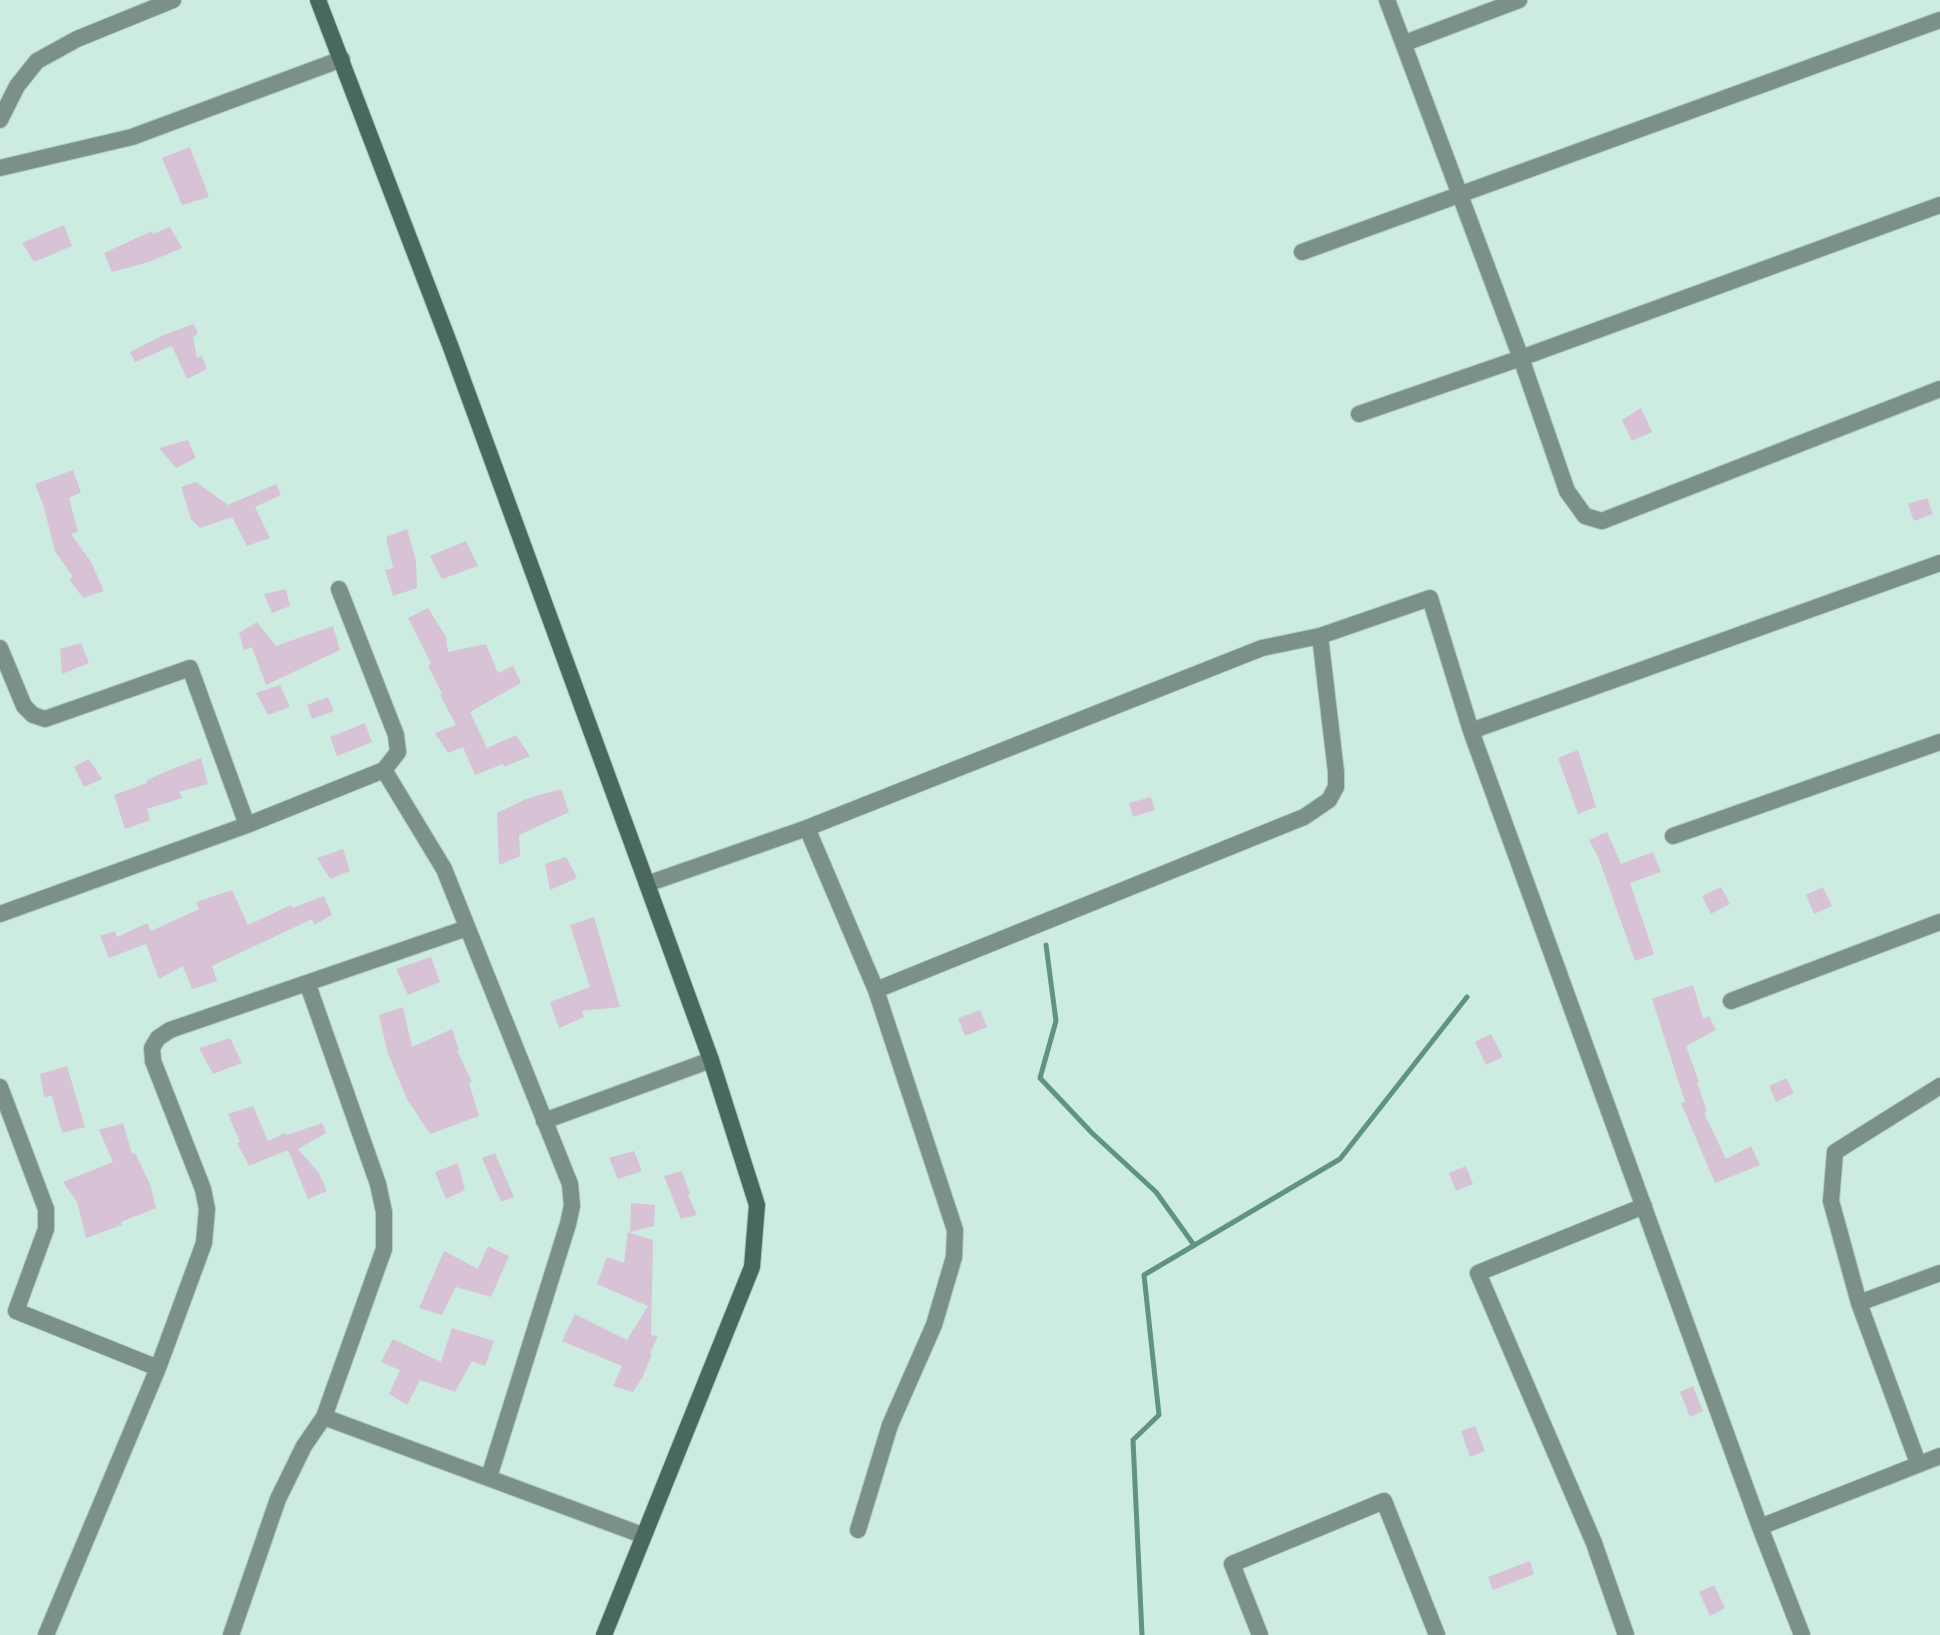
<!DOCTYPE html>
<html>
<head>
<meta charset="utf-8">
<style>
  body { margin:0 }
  canvas { display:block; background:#ccece1 }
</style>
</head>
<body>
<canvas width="1940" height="1635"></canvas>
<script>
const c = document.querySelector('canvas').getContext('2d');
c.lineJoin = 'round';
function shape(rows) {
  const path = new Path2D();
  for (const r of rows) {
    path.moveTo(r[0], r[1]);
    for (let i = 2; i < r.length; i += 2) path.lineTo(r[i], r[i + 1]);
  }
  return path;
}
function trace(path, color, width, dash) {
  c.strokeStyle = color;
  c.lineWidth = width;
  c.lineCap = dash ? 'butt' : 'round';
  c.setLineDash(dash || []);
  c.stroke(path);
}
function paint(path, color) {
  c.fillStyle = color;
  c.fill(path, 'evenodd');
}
trace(shape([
  [1046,945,1056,1021,1040,1078,1092,1133,1156,1192,1194,1245],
  [1142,1635,1133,1440,1159,1415,1144,1275,1340,1159,1467,997]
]), '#619383', 5);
paint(shape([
  [190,147,209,197,182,205,162,158],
  [64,225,72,246,34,262,22,243],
  [170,227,182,248,149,262,112,272,104,253,152,231,153,234],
  [194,324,198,334,193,337,197,358,202,356,207,369,187,379,172,346,135,362,130,352,161,336],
  [1641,408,1652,432,1632,441,1622,420],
  [188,440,196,458,176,468,159,448],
  [73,470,81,492,69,498,78,532,71,534,91,562,104,591,83,598,69,579,73,577,55,551,43,504,35,484],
  [196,482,228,505,276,484,281,495,255,507,270,538,247,546,232,517,200,528,191,519,181,487],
  [1927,498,1933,514,1914,521,1908,504],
  [407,529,416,561,417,588,393,596,385,570,393,568,386,537],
  [466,541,478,566,442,579,430,556],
  [286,589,290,606,272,613,264,594],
  [428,608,446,637,448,652,486,644,498,673,513,666,521,683,470,712,487,748,516,735,530,756,504,767,503,764,475,775,463,747,448,753,435,733,456,725,440,695,442,694,428,666,431,664,408,618],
  [257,622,276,646,333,626,340,650,266,685,252,647,244,650,239,633],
  [81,643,89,663,62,674,60,649],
  [280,685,290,707,268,715,256,693],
  [328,697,334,711,312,719,307,705],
  [365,723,372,742,337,756,330,737],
  [1578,750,1596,807,1578,814,1558,758],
  [201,758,208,784,179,792,182,798,147,809,150,820,125,829,114,795,147,783,146,781,167,771],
  [89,759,102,779,84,787,74,767],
  [561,789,569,812,519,835,520,856,499,865,497,813,526,799],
  [1151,797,1155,810,1133,817,1129,803],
  [1607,832,1621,864,1653,852,1661,872,1630,883,1654,954,1635,961,1599,859,1589,840],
  [343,849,350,871,330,879,317,858],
  [566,857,577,878,550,890,545,864],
  [1721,887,1730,904,1711,914,1702,896],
  [1823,887,1832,906,1814,914,1806,895],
  [232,890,248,925,291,905,292,908,324,896,332,915,314,925,312,919,212,966,217,981,192,989,183,966,159,979,146,944,109,958,100,936,115,931,117,937,147,923,151,931,199,909,196,902],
  [594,917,620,1007,582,1011,584,1017,559,1028,550,1002,590,987,570,925],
  [431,957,440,982,408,995,396,969],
  [1693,985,1703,1019,1709,1016,1716,1030,1686,1046,1699,1082,1697,1082,1707,1112,1704,1113,1726,1159,1751,1146,1760,1165,1715,1183,1681,1103,1685,1102,1652,999],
  [403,1007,412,1047,452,1029,459,1050,457,1050,472,1082,469,1083,479,1116,430,1134,407,1099,388,1054,379,1015],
  [980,1010,987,1027,965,1036,958,1018],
  [1491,1034,1503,1057,1486,1065,1475,1042],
  [230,1038,242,1063,213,1074,199,1048],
  [67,1066,85,1127,62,1133,52,1096,44,1097,40,1074],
  [1786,1078,1794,1093,1776,1102,1769,1086],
  [253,1106,268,1141,285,1133,287,1135,322,1123,326,1133,298,1149,319,1173,327,1191,308,1199,288,1150,249,1166,237,1143,240,1142,228,1114],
  [123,1123,132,1154,135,1153,150,1184,156,1208,121,1222,122,1225,86,1238,77,1202,63,1182,113,1162,99,1130],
  [634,1151,642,1171,618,1179,609,1158],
  [495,1153,514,1197,501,1202,482,1158],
  [458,1163,465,1190,446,1199,435,1172],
  [1466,1166,1473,1184,1456,1191,1449,1173],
  [682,1171,690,1194,688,1195,697,1215,681,1219,664,1176],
  [631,1203,655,1205,654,1226,630,1232],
  [628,1232,653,1240,651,1335,658,1336,650,1353,652,1354,643,1376,633,1392,613,1386,622,1366,562,1341,575,1314,627,1340,648,1306,597,1284,607,1257,624,1263],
  [488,1246,509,1256,491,1297,456,1287,442,1315,419,1308,444,1251,478,1269],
  [452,1328,494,1341,485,1366,472,1361,455,1392,420,1380,407,1405,389,1394,400,1370,381,1362,393,1339,441,1362],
  [1693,1386,1703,1411,1690,1417,1680,1392],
  [1475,1426,1485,1451,1470,1457,1461,1431],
  [1530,1561,1534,1574,1493,1590,1488,1577],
  [1714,1585,1725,1608,1710,1616,1699,1592]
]), '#d8c2d5');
const street = shape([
  [1387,0,1521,358,1567,491,1585,516,1602,521,1940,389],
  [1405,43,1519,0],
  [0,120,17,86,37,61,77,39,173,0],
  [0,168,132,137,342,59],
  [1302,252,1940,20],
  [1359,414,1521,358,1940,205],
  [339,589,396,735,398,752,384,770,444,869,570,1184,572,1206,568,1224,489,1477],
  [0,648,24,706,33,715,45,719,190,668,247,825],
  [1471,731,1940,563],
  [807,828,876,990,955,1230,954,1257,934,1325,890,1425,858,1530],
  [1673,836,1940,742],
  [647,884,807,828,1262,648,1320,636,1430,598,1471,731,1760,1527,1802,1635],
  [0,914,247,825,384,770],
  [308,985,378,1184,384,1212,384,1249,324,1417],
  [876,990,1304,817,1329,800,1336,787,1336,772,1320,636],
  [1731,1001,1940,922],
  [0,1087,46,1209,46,1229,16,1311,158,1368],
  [544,1121,711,1060],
  [1859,1303,1940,1273],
  [1918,1463,1859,1303,1831,1201,1835,1152,1940,1086],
  [1760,1527,1940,1456],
  [46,1635,158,1368,204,1243,207,1209,203,1189,153,1061,152,1048,158,1038,170,1030,467,928],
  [231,1635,278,1499,304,1446,324,1417,642,1535],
  [1260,1635,1232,1564,1384,1501,1437,1635],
  [1626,1635,1594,1543,1478,1273,1644,1206]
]);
const secondary = shape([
  [318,0,450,345,647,884,711,1060,757,1205,752,1267,604,1635]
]);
trace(street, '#adc9bf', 18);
trace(secondary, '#adc9bf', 18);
trace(street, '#7b9089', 16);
trace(secondary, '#49695e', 16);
</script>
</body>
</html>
